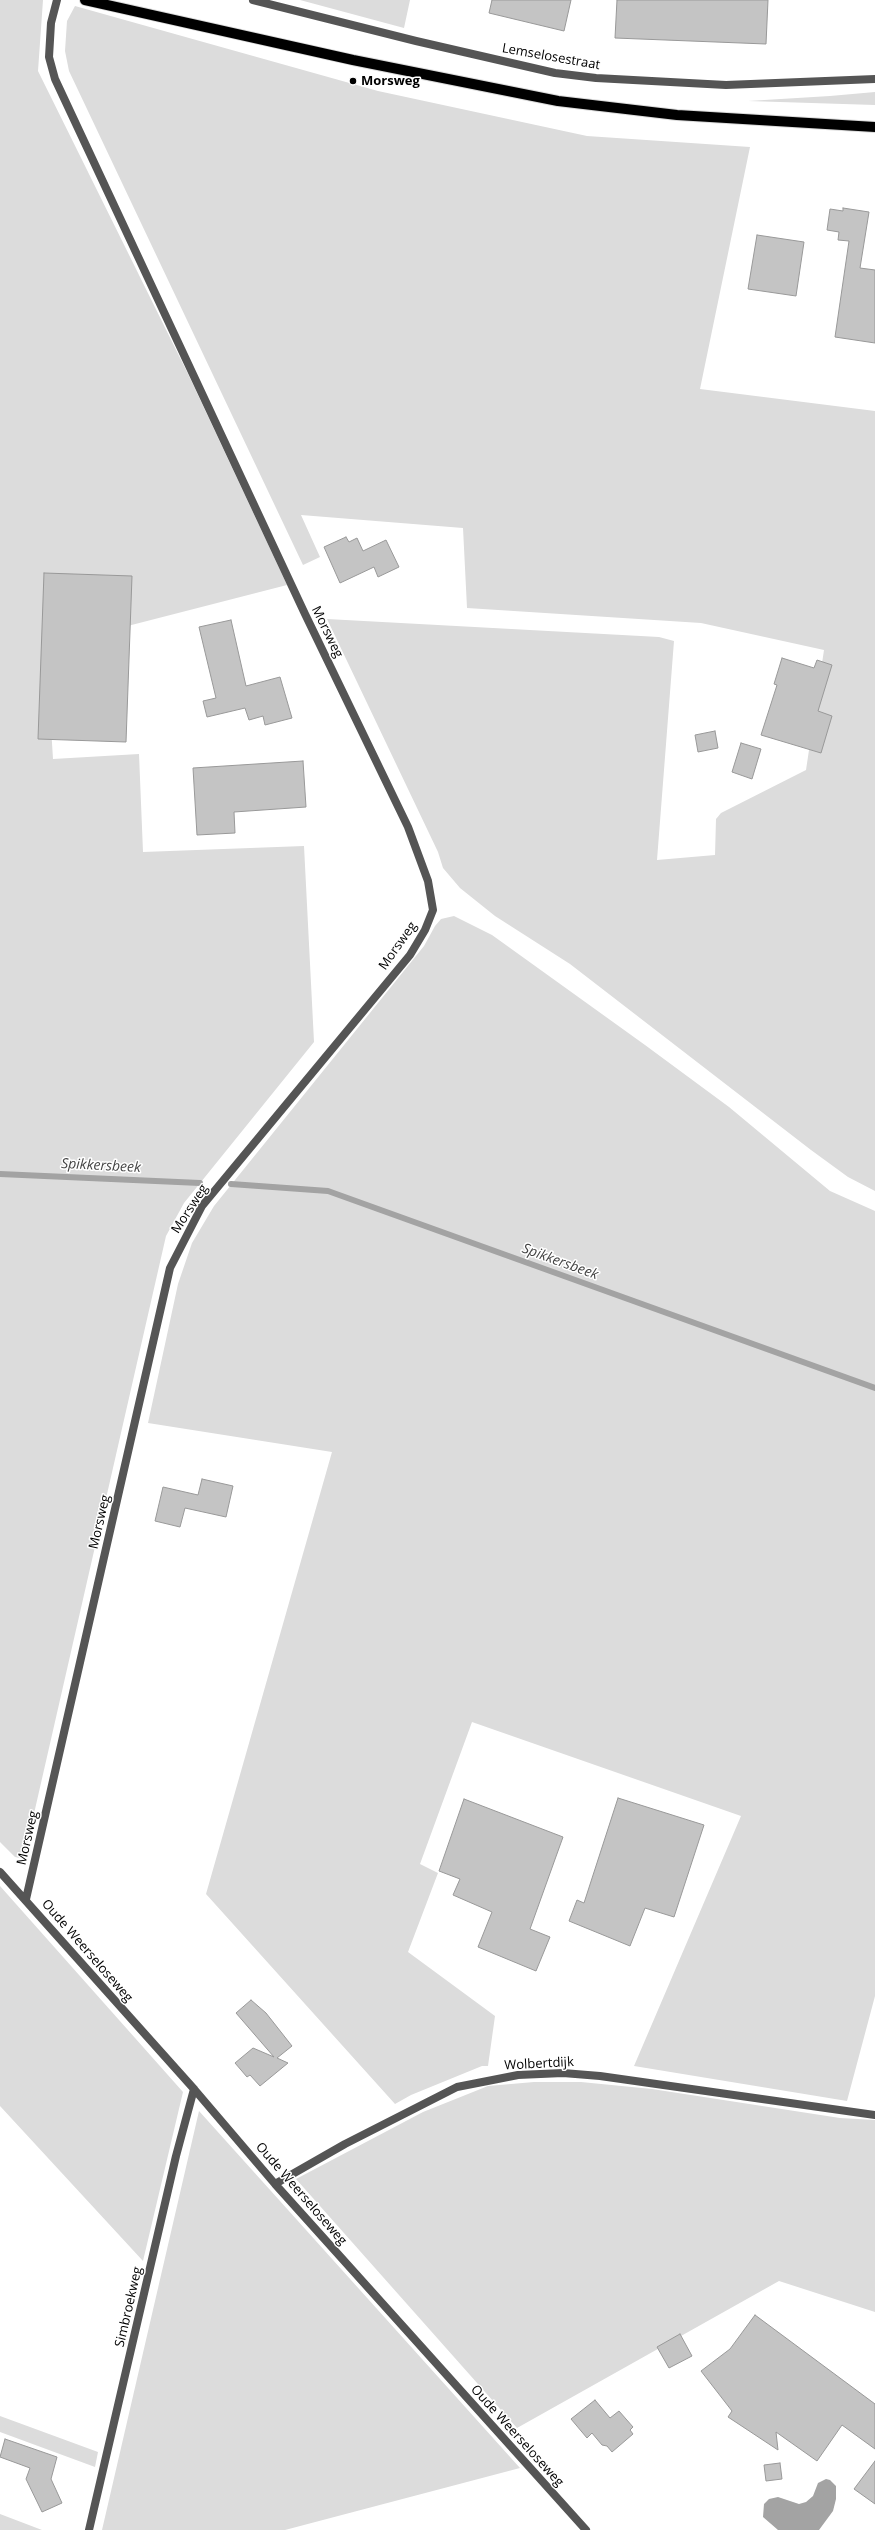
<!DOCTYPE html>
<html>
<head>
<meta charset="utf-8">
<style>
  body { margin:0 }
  canvas { display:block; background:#fff }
</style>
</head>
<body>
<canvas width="875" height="2530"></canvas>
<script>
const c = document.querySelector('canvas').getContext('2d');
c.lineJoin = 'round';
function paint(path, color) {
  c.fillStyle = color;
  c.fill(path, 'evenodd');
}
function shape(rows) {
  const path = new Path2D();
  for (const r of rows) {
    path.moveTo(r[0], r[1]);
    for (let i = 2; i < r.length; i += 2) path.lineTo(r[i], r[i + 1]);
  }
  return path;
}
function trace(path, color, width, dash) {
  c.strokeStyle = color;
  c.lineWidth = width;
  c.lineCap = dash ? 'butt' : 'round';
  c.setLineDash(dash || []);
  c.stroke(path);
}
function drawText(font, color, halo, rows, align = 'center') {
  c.font = font + ' "Open Sans",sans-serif';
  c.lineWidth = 3;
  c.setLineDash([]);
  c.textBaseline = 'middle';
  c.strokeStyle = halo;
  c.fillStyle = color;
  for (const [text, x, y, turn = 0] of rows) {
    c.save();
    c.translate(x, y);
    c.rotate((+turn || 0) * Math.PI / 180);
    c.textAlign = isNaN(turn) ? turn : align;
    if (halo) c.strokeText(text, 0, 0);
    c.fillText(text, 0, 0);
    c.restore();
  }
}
paint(shape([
  [0,0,43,0,38,71,189,376,287,585,46,647,53,759,139,754,143,852,304,846,314,1042,184,1203,166,1236,25,1853,20,1858,15,1857,0,1842],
  [300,0,410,0,404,28],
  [75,6,378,91,587,136,750,147,700,389,875,411,875,1191,848,1177,811,1150,570,964,495,916,460,888,443,868,438,852,327,619,659,637,674,641,657,860,715,855,716,819,721,813,806,770,824,650,701,623,467,608,463,528,301,515,320,557,303,565,69,71,65,51,67,21],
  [875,92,875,105,748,101,830,96],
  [454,916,492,935,645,1045,729,1107,830,1191,875,1211,875,1996,847,2101,634,2066,741,1816,472,1722,420,1864,438,1873,408,1952,495,2016,488,2066,482,2066,411,2095,395,2104,206,1894,332,1452,148,1423,178,1284,192,1243,214,1206,424,946,435,926,441,919],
  [0,1886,183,2092,143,2261,0,2106],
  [534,2082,581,2082,652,2089,840,2118,875,2120,875,2312,779,2281,517,2428,296,2179,423,2112,488,2086],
  [199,2111,262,2181,520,2468,285,2530,102,2530],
  [0,2416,98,2452,95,2467,0,2432],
  [0,2514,42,2530,0,2530]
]), '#dcdcdc');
paint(shape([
  [826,2479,830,2480,836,2486,836,2499,833,2511,819,2530,778,2530,763,2517,764,2504,769,2499,778,2497,799,2504,806,2502,813,2496,818,2483]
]), '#a3a3a3');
trace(shape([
  [0,1174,200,1183],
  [231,1184,328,1191,875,1388]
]), '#a3a3a3', 6);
const building = shape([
  [492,0,571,0,564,31,489,13,492,0],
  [617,0,768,0,766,44,615,38,617,0],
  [843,208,869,212,860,268,875,270,875,343,835,337,849,241,838,240,839,232,827,230,830,209,843,211,843,208],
  [757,235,804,242,796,296,748,289,757,235],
  [346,537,349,542,357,538,363,551,386,540,399,567,378,577,374,567,340,583,324,547,346,537],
  [44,573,132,576,126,742,38,739,44,573],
  [231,620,246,686,280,677,292,718,265,725,263,716,249,720,245,708,207,717,203,701,216,698,199,627,231,620],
  [782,658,814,668,817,660,832,665,818,711,832,716,821,753,761,735,777,685,774,684,782,658],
  [715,731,718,748,698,752,695,735,715,731],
  [741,743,761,749,752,779,732,772,741,743],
  [303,761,306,807,234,812,235,833,197,835,193,768,303,761],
  [202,1479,233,1486,226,1517,185,1508,180,1527,155,1521,163,1487,198,1495,202,1479],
  [618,1798,704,1825,674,1917,645,1908,630,1946,569,1921,577,1900,584,1903,618,1798],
  [464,1799,563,1837,530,1929,550,1937,536,1971,478,1947,492,1912,453,1895,460,1879,439,1871,464,1799],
  [251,2000,266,2013,292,2046,277,2058,288,2063,260,2086,250,2075,247,2077,235,2063,253,2048,274,2057,236,2013,251,2000],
  [755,2315,875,2404,875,2449,842,2425,817,2461,776,2432,778,2450,728,2417,732,2411,701,2371,730,2349,755,2315],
  [680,2334,692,2356,669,2368,657,2347,680,2334],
  [595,2400,610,2418,619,2411,633,2427,630,2430,633,2434,612,2452,607,2446,602,2445,592,2433,587,2438,571,2419,595,2400],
  [5,2439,57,2457,51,2479,62,2503,42,2512,26,2479,30,2468,0,2457,5,2439],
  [875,2461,875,2504,854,2489,875,2461],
  [780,2463,782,2479,766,2481,764,2465,780,2463]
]);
paint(building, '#c4c4c4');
trace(building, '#999', 1);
const primary = shape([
  [85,0,353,60,558,101,677,115,875,127]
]);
trace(primary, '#dbdbdb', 12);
trace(shape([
  [253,0,416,41,555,73,596,78,726,85,875,79],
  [0,1872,194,2089,275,2184,586,2530],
  [26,1899,170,1268,202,1206,410,955,425,930,433,910,428,881,408,827,305,614,55,79,49,57,51,23,57,0],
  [275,2184,345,2144,457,2087,518,2075,563,2073,600,2076,875,2115],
  [89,2530,176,2156,194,2089]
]), '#555', 8);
trace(primary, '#000', 10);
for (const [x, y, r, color] of [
  [353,81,4,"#000"]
]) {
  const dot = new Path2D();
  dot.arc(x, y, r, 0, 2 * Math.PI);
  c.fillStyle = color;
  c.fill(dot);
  trace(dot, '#fff', 1.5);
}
drawText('13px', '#000', '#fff', [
  ["Lemselosestraat",551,57,10],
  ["Morsweg",327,632,64],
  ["Morsweg",398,946,-55],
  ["Morsweg",190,1209,-57],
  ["Morsweg",100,1522,-77],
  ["Morsweg",28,1838,-77],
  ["Oude Weerseloseweg",87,1951,49],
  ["Wolbertdijk",539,2064,-3],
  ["Oude Weerseloseweg",301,2194,49],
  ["Simbroekweg",129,2307,-77],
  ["Oude Weerseloseweg",517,2436,48]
]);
drawText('bold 13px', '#000', '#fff', [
  ["Morsweg",361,81]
], 'left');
drawText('italic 14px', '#444', '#fff', [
  ["Spikkersbeek",101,1166,3],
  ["Spikkersbeek",560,1262,20]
]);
</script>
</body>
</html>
